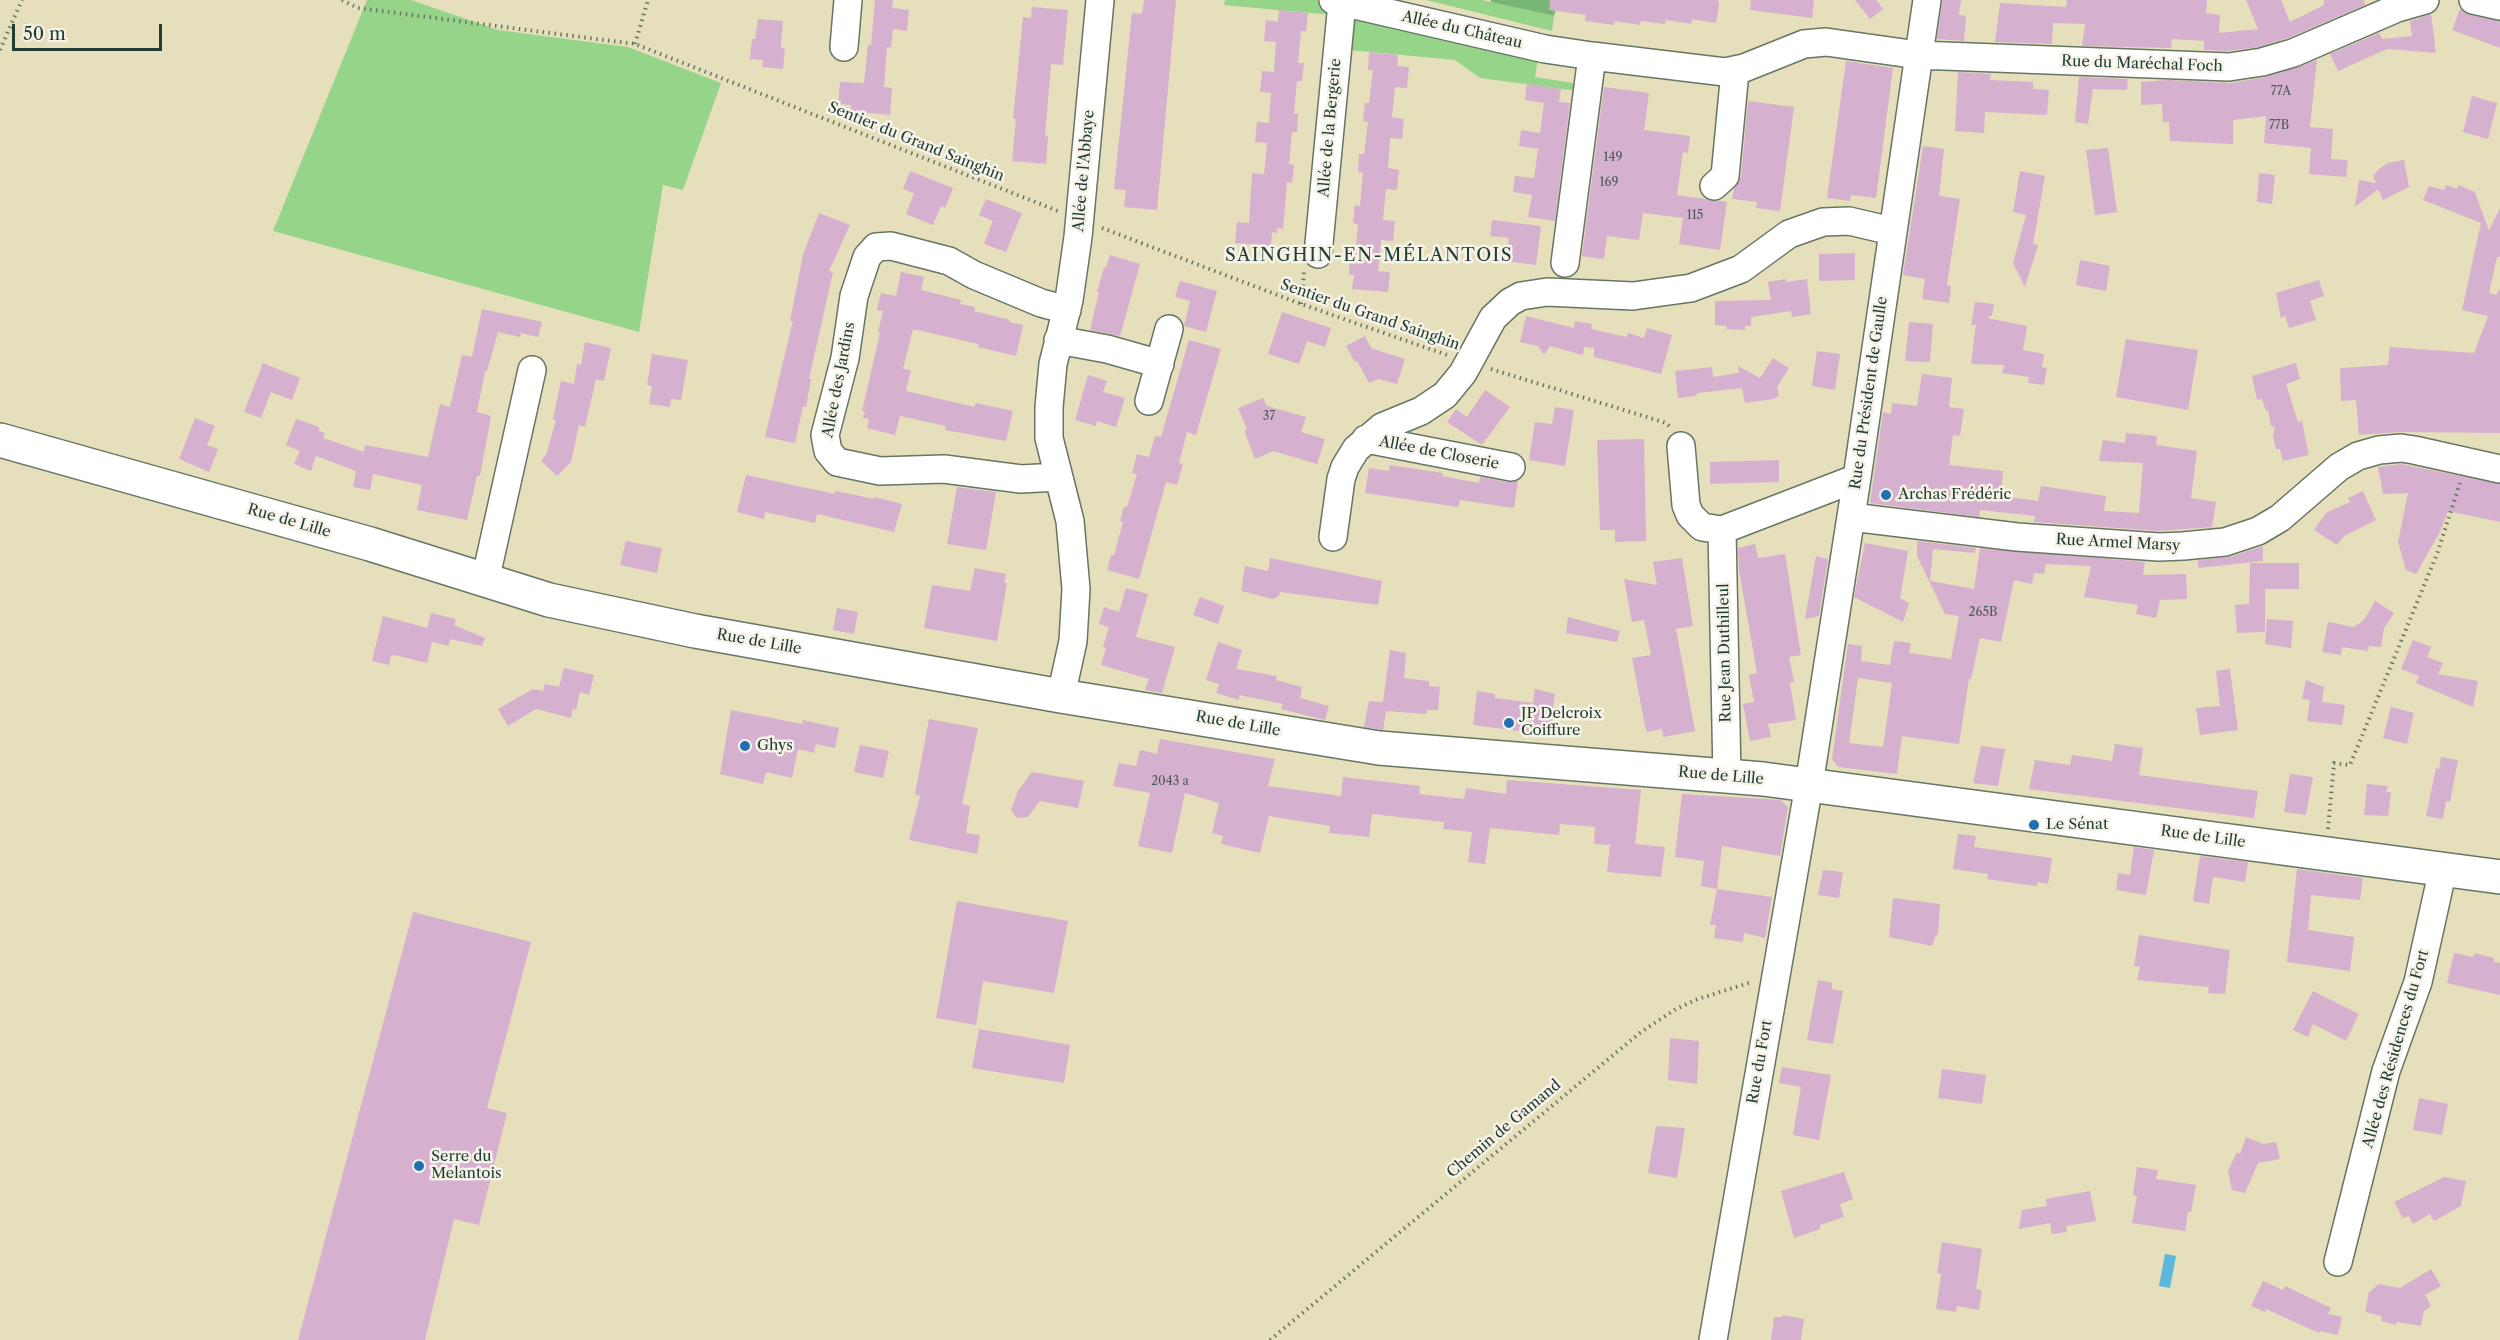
<!DOCTYPE html>
<html>
<head>
<meta charset="utf-8">
<style>
  body { margin:0 }
  #map { position:relative; width:2500px; height:1340px; overflow:hidden; background:#e6dfbb; font-family:"Libre Caslon Text",serif }
  canvas { display:block }
  .scale { position:absolute; left:12px; top:24px; width:150px; height:27px; box-sizing:border-box; border:3px solid #1f3d34; border-top:0; padding-left:8px; font-size:18px; line-height:21px; white-space:nowrap; color:#1f3d34; -webkit-text-stroke:4px #f7f3e8; paint-order:stroke }
</style>
</head>
<body>
<div id="map">
<canvas width="2500" height="1340"></canvas>
<div class="scale">50 m</div>
</div>
<script>
const c = document.querySelector('canvas').getContext('2d');
c.lineJoin = 'round';
function paint(path, color) {
  c.fillStyle = color;
  c.fill(path, 'evenodd');
}
function shape(rows) {
  const path = new Path2D();
  for (const r of rows) {
    path.moveTo(r[0], r[1]);
    for (let i = 2; i < r.length; i += 2) path.lineTo(r[i], r[i + 1]);
  }
  return path;
}
function trace(path, color, width, dash) {
  c.strokeStyle = color;
  c.lineWidth = width;
  c.lineCap = dash ? 'butt' : 'round';
  c.setLineDash(dash || []);
  c.stroke(path);
}
function drawText(font, color, halo, rows, align = 'center') {
  c.font = font + ' "Libre Caslon Text",serif';
  c.lineWidth = 5;
  c.setLineDash([]);
  c.textBaseline = 'middle';
  c.strokeStyle = halo;
  c.fillStyle = color;
  for (const [text, x, y, turn = 0] of rows) {
    c.save();
    c.translate(x, y);
    c.rotate((+turn || 0) * Math.PI / 180);
    c.textAlign = isNaN(turn) ? turn : align;
    if (halo) c.strokeText(text, 0, 0);
    c.fillText(text, 0, 0);
    c.restore();
  }
}
paint(shape([
  [367,0,411,0,498,30,628,47,721,83,683,190,663,185,639,332,273,231],
  [1225,0,1320,0,1332,15,1224,5],
  [1426,0,1482,0,1554,16,1552,31],
  [1356,17,1538,59,1535,77,1579,84,1578,91,1480,78,1455,60,1350,50,1347,21,1355,21]
]), '#96d48a');
paint(shape([
  [1491,0,1559,0,1554,16,1491,2]
]), '#78b676');
paint(shape([
  [2165,1254,2176,1256,2170,1288,2159,1286]
]), '#5cb8da');
paint(shape([
  [875,0,893,0,892,8,909,10,907,31,893,29,891,48,887,47,884,87,892,88,890,115,850,111,851,105,838,104,840,82,864,83,868,45,871,45],
  [1144,0,1176,0,1157,210,1124,207,1126,190,1114,189,1132,13,1142,14],
  [1550,0,1718,0,1719,5,1716,23,1692,19,1691,24,1666,20,1665,24,1641,21,1640,25,1615,21,1614,25,1585,21,1586,15,1549,10],
  [1751,0,1814,0,1812,18,1750,10],
  [1855,0,1876,0,1883,9,1870,19],
  [1942,0,1961,0,1959,15,1966,16,1964,41,1937,39],
  [2067,0,2207,0,2206,13,2220,15,2219,33,2258,29,2246,0,2281,0,2290,22,2324,5,2324,0,2364,0,2365,5,2288,38,2259,47,2228,51,2204,50,2204,41,2172,39,2171,48,2082,46,2085,24,2053,23,2052,44,1995,42,2000,3,2066,7],
  [1032,7,1068,10,1063,65,1051,64,1045,136,1048,136,1046,164,1012,161,1016,119,1013,119,1023,17,1031,18],
  [2460,9,2470,15,2500,21,2500,48,2452,30],
  [1279,10,1308,13,1306,31,1301,31,1298,63,1304,63,1302,81,1297,81,1294,114,1298,114,1297,132,1292,132,1289,164,1294,165,1292,183,1287,182,1283,229,1277,228,1277,233,1272,232,1271,246,1235,243,1237,222,1249,223,1252,173,1264,174,1267,143,1255,142,1257,122,1269,123,1271,93,1260,92,1262,71,1274,72,1276,42,1264,41,1266,20,1278,22],
  [2431,14,2436,53,2387,49,2338,71,2330,54,2379,33,2382,39,2412,36,2410,21],
  [758,19,783,21,781,42,781,48,785,49,783,69,762,67,763,60,750,59,752,39,755,39],
  [1369,52,1398,55,1397,66,1409,67,1407,88,1395,87,1392,117,1404,119,1402,139,1390,138,1388,168,1399,170,1397,190,1386,189,1383,220,1395,221,1393,241,1381,240,1378,271,1390,272,1388,292,1352,289,1354,275,1349,275,1350,256,1355,257,1358,224,1353,223,1355,205,1360,206,1363,173,1358,172,1359,154,1364,154,1368,122,1363,121,1365,103,1369,103,1373,70,1368,70],
  [2317,60,2310,127,2333,129,2331,159,2348,160,2346,177,2309,174,2311,148,2264,143,2266,116,2233,120,2233,144,2170,141,2169,122,2163,122,2162,104,2141,105,2141,82,2169,80,2231,83,2266,77],
  [1846,61,1893,68,1876,198,1851,195,1850,201,1827,198],
  [1958,72,1991,74,1990,80,2033,82,2033,89,2049,90,2047,115,1985,112,1984,133,1955,131],
  [2079,77,2128,79,2127,90,2093,89,2088,124,2075,122],
  [1527,84,1561,89,1559,102,1570,103,1555,221,1528,217,1532,195,1513,192,1515,176,1534,178,1538,149,1519,146,1521,130,1540,133,1544,103,1525,100],
  [1604,87,1649,93,1644,130,1690,136,1688,153,1683,152,1677,195,1727,202,1720,250,1679,244,1683,218,1643,213,1639,240,1607,236,1604,259,1582,256],
  [2472,96,2497,103,2488,139,2463,132],
  [1748,101,1794,107,1780,211,1756,208,1757,202,1732,199,1734,189,1741,177],
  [1923,146,1944,149,1939,196,1960,199,1947,285,1951,286,1949,303,1922,299,1925,279,1903,275],
  [2108,148,2117,212,2095,215,2086,150],
  [2404,160,2409,187,2383,200,2378,189,2355,207,2359,180,2376,183,2373,176,2379,169,2388,163],
  [910,171,953,188,945,208,941,206,933,225,906,214,914,193,903,189],
  [2020,171,2045,176,2033,244,2038,245,2025,287,2013,263,2026,215,2013,212],
  [2259,173,2275,175,2272,204,2257,202],
  [2446,185,2457,189,2458,185,2475,192,2489,231,2500,208,2500,257,2497,257,2489,293,2496,295,2500,289,2500,433,2400,432,2359,435,2356,400,2341,401,2340,368,2388,365,2390,347,2474,353,2488,316,2462,310,2481,223,2423,200,2429,186,2444,190],
  [986,199,1022,213,1006,252,984,244,993,221,979,215],
  [819,213,850,225,829,271,833,272,809,379,811,379,806,407,803,406,795,443,765,437,793,321,790,321,803,255],
  [1492,220,1541,226,1536,265,1506,261,1509,238,1490,236],
  [1855,253,1855,280,1819,281,1819,254],
  [1110,255,1140,264,1120,336,1090,330,1099,292,1097,292,1104,267,1106,268],
  [2080,260,2110,266,2106,291,2076,285],
  [901,272,924,277,921,290,961,300,960,304,975,307,974,311,1010,320,1009,322,1023,325,1016,356,978,347,978,344,913,329,903,369,911,370,906,391,974,407,976,403,1013,411,1006,441,945,430,946,426,900,416,895,435,867,428,869,419,863,418,865,412,862,411,880,333,878,332,883,311,877,310,881,293,896,296],
  [1786,279,1786,282,1807,279,1811,314,1792,317,1791,311,1751,317,1751,326,1745,326,1745,330,1726,329,1727,326,1715,325,1715,301,1771,300,1768,282],
  [2319,280,2324,296,2310,301,2316,320,2289,328,2285,316,2281,318,2276,293],
  [1180,281,1217,291,1206,332,1184,326,1190,301,1175,297],
  [1975,302,1994,304,1992,315,1987,318,2027,326,2023,350,2044,354,2042,367,2047,368,2044,385,2028,383,2029,377,2002,373,2004,365,1971,364,1976,324,1971,326],
  [482,309,542,322,538,337,521,333,520,337,498,332,487,371,485,371,477,412,491,416,480,476,477,476,467,520,417,510,422,485,373,474,370,490,353,487,356,471,316,456,311,471,294,464,300,451,286,445,296,419,319,427,319,431,325,433,323,438,364,452,365,445,428,457,440,404,450,407,462,355,472,357],
  [1282,312,1331,328,1325,347,1307,341,1299,364,1268,354],
  [1526,316,1574,328,1575,321,1592,324,1591,329,1627,337,1628,333,1644,338,1647,328,1672,335,1661,374,1594,357,1594,348,1584,347,1583,355,1550,346,1544,355,1538,346,1520,342],
  [1909,322,1933,324,1930,362,1905,361],
  [1365,336,1371,348,1405,359,1397,384,1379,379,1369,383,1357,361,1355,362,1346,346],
  [2126,339,2198,350,2188,410,2116,397],
  [1189,340,1221,349,1196,435,1187,432,1179,463,1183,464,1177,485,1166,482,1139,579,1107,570,1111,555,1114,556,1123,522,1120,521,1124,507,1127,507,1137,474,1132,473,1137,454,1149,457,1155,436,1161,437],
  [585,342,611,348,604,381,596,379,585,427,579,425,571,462,557,476,541,461,546,455,556,420,553,419,561,381,574,384,577,364,581,365],
  [1817,351,1840,354,1835,390,1812,386],
  [652,354,688,360,681,400,671,399,670,407,649,404,652,386,647,385],
  [1773,358,1789,368,1777,387,1779,396,1773,399,1745,403,1742,388,1698,393,1695,396,1678,398,1675,371,1712,367,1713,377,1739,373,1738,366,1760,378],
  [263,363,300,378,292,400,271,392,261,418,244,412],
  [2296,363,2300,379,2286,384,2298,422,2302,421,2309,455,2283,461,2280,449,2276,449,2273,436,2275,427,2271,426,2268,410,2266,411,2262,399,2257,400,2252,376],
  [1922,374,1952,378,1949,407,1964,409,1960,436,1953,435,1949,465,2003,471,2001,496,2038,501,2041,486,2106,496,2104,511,2139,513,2143,463,2099,461,2103,440,2125,443,2126,433,2157,436,2156,445,2197,451,2191,498,2216,502,2212,527,2159,531,2034,522,2035,516,1980,510,1979,517,1870,503,1883,412,1891,414,1892,403,1917,406],
  [1088,375,1107,381,1103,392,1125,398,1116,427,1097,421,1096,426,1075,420],
  [1485,390,1510,407,1482,445,1447,422,1456,409,1467,417],
  [1263,398,1267,406,1306,417,1301,432,1325,439,1317,464,1273,451,1255,459,1244,430,1247,429,1238,408],
  [1555,407,1574,410,1565,466,1529,460,1535,422,1552,424],
  [195,418,215,426,207,445,218,449,209,472,179,459],
  [1644,439,1646,541,1615,542,1615,530,1600,530,1597,440],
  [1779,460,1779,482,1710,484,1710,462],
  [2401,464,2500,484,2500,522,2448,511,2440,532,2416,574,2406,570,2398,542,2408,493,2383,494,2378,467],
  [1390,465,1443,473,1442,476,1479,483,1480,477,1508,482,1518,481,1514,508,1460,500,1458,507,1365,493,1369,468,1389,471],
  [746,475,835,494,835,491,875,499,875,497,902,504,894,532,817,514,815,523,765,512,764,519,737,512],
  [957,487,996,492,986,550,947,544],
  [2363,491,2376,520,2344,536,2337,545,2314,530,2326,513,2350,502,2348,498],
  [626,541,662,548,657,573,620,565],
  [1917,541,1976,548,1975,553,1933,549,1930,581,1974,589,1980,548,2145,562,2143,575,2186,574,2187,599,2160,600,2156,618,2136,614,2138,605,2084,597,2091,566,2046,564,2044,574,2034,573,2032,584,2014,580,2001,642,1980,638,1971,679,1969,679,1959,744,1902,736,1897,774,1838,767,1832,759,1848,644,1862,646,1861,661,1890,665,1894,641,1911,643,1909,653,1951,659,1959,616,1945,614,1917,556],
  [1858,678,1892,683,1883,747,1849,743],
  [1865,543,1908,551,1900,598,1909,603,1903,622,1854,597],
  [1755,544,1758,558,1785,554,1801,655,1789,657,1794,682,1790,683,1796,720,1768,724,1771,737,1750,741,1743,704,1754,702,1749,675,1757,673,1739,570,1738,548],
  [2263,546,2263,561,2198,568,2198,560,2230,557],
  [1816,556,1828,559,1819,616,1805,619],
  [1270,558,1382,581,1378,605,1280,592,1279,596,1273,599,1241,591,1245,566,1268,571],
  [1682,558,1693,626,1676,629,1695,731,1663,737,1662,729,1647,732,1645,726,1632,658,1651,655,1644,620,1632,622,1624,579,1657,585,1653,562],
  [2250,563,2299,563,2299,589,2265,589,2265,632,2237,633,2235,605,2249,604],
  [975,568,1006,574,1004,583,1007,583,997,641,924,628,932,585,970,591],
  [1126,588,1148,594,1136,637,1175,647,1162,693,1145,690,1149,679,1101,665,1106,648,1103,647,1109,627,1099,624,1104,607,1119,612],
  [1200,597,1224,606,1218,624,1193,615],
  [2375,601,2394,613,2384,628,2381,647,2369,646,2368,651,2342,647,2341,655,2322,652,2328,622,2354,627,2364,620],
  [837,608,858,612,854,634,833,630],
  [431,613,456,619,454,625,485,638,482,646,450,639,449,646,432,642,427,663,395,655,391,656,389,665,372,661,383,616,427,628],
  [1568,617,1620,631,1617,642,1566,633],
  [2267,619,2293,621,2291,648,2265,644],
  [2413,640,2431,647,2427,657,2443,663,2438,674,2478,681,2473,707,2416,683,2419,676,2401,669],
  [1218,642,1242,650,1236,669,1277,676,1276,680,1302,687,1300,698,1329,706,1325,720,1281,709,1283,704,1239,695,1239,700,1216,693,1219,684,1206,680],
  [1390,650,1406,653,1404,678,1429,681,1429,686,1440,687,1438,710,1427,710,1426,714,1386,711,1383,730,1364,727,1369,701,1383,702],
  [564,668,594,675,589,695,580,692,576,710,573,708,571,718,536,709,508,726,498,709,533,689,543,691,545,684,559,687],
  [2230,669,2238,730,2200,735,2196,708,2220,706,2216,671],
  [2306,680,2324,687,2322,702,2345,705,2342,725,2307,721,2310,700,2302,699],
  [1535,689,1555,694,1549,735,1473,725,1477,691,1495,694,1495,698,1533,703],
  [2391,707,2414,713,2407,744,2383,738],
  [731,710,802,724,803,720,839,728,835,748,816,744,814,753,798,749,792,778,766,772,763,784,720,774],
  [929,719,978,728,962,804,970,806,966,833,980,835,977,854,909,840,920,796,915,794],
  [1160,739,1275,759,1268,786,1341,796,1343,777,1420,786,1419,794,1464,799,1466,788,1506,794,1507,780,1641,790,1635,844,1665,847,1661,877,1607,872,1610,845,1594,844,1595,827,1560,824,1559,835,1490,828,1485,864,1468,862,1472,832,1443,829,1444,822,1372,814,1369,837,1329,833,1330,826,1269,816,1260,853,1221,844,1223,836,1212,833,1219,803,1185,793,1172,853,1138,846,1150,793,1113,786,1119,763,1136,766,1140,750,1157,754],
  [2115,744,2143,748,2139,775,2258,791,2254,818,2029,789,2035,760,2070,765,2072,755,2112,761],
  [860,745,889,751,883,778,854,772],
  [1981,746,2005,749,1998,786,1973,783],
  [2441,757,2458,760,2450,802,2446,801,2443,819,2426,816,2436,768,2439,769],
  [1032,772,1084,781,1078,808,1040,801,1028,817,1017,818,1011,810,1018,791],
  [2290,774,2313,777,2306,815,2284,812],
  [2367,784,2388,786,2386,792,2391,792,2388,816,2364,815],
  [1682,794,1781,800,1788,807,1780,856,1722,846,1717,889,1701,886,1704,861,1675,857],
  [1958,834,1976,836,1974,847,2052,858,2048,884,2038,882,2037,886,2006,882,1987,879,1988,874,1953,869],
  [2134,847,2154,850,2146,895,2116,890,2118,873,2130,875],
  [2200,856,2248,862,2245,882,2213,877,2209,904,2193,901],
  [2297,869,2363,878,2360,900,2311,895,2308,930,2354,937,2350,971,2287,962],
  [1823,870,1843,872,1839,898,1818,895],
  [1717,889,1772,897,1765,938,1744,933,1743,942,1714,938,1716,925,1710,925],
  [1893,898,1940,904,1938,935,1936,935,1932,946,1889,937],
  [957,901,1068,921,1054,993,983,981,976,1025,936,1018],
  [413,912,531,942,487,1108,507,1113,479,1225,454,1219,425,1340,298,1340],
  [2139,935,2230,950,2225,994,2208,993,2209,987,2137,980,2140,967,2134,966],
  [2454,953,2473,957,2475,953,2494,958,2494,962,2500,963,2500,995,2447,983],
  [1818,980,1832,983,1832,989,1843,991,1833,1044,1807,1040],
  [2313,991,2359,1014,2346,1041,2313,1024,2308,1037,2293,1030],
  [979,1029,1070,1045,1064,1083,972,1068],
  [1670,1038,1699,1041,1697,1084,1668,1080],
  [1782,1067,1831,1075,1819,1140,1793,1135,1801,1087,1779,1083],
  [1942,1069,1986,1075,1982,1104,1938,1098],
  [2419,1098,2448,1104,2442,1135,2413,1130],
  [1656,1126,1685,1128,1677,1178,1648,1173],
  [2246,1137,2263,1144,2276,1142,2280,1159,2258,1163,2245,1193,2232,1190,2228,1171,2237,1152,2240,1154],
  [2137,1167,2158,1170,2156,1179,2196,1185,2191,1212,2188,1212,2185,1231,2132,1223,2137,1196,2133,1195],
  [1844,1172,1853,1199,1840,1204,1844,1217,1820,1225,1820,1229,1794,1238,1781,1191],
  [2444,1177,2466,1181,2461,1206,2434,1221,2430,1214,2413,1224,2409,1216,2403,1218,2394,1202],
  [2090,1191,2096,1221,2066,1226,2067,1232,2052,1234,2050,1223,2019,1229,2022,1210,2047,1206,2046,1199],
  [1942,1242,1982,1249,1976,1289,1982,1290,1979,1310,1957,1306,1956,1312,1936,1309,1941,1274,1937,1273],
  [2431,1269,2441,1286,2425,1295,2431,1306,2424,1311,2421,1326,2397,1322,2396,1325,2381,1321,2382,1316,2365,1312,2369,1292,2379,1284,2400,1288],
  [2263,1281,2283,1290,2285,1286,2331,1308,2328,1314,2342,1317,2338,1335,2320,1331,2319,1333,2266,1309,2265,1312,2251,1306],
  [1783,1315,1804,1319,1801,1340,1771,1340,1774,1317,1782,1317]
]), '#d6b0cf');
const minor = shape([
  [1333,0,1545,49,1592,56],
  [2473,0,2500,6],
  [844,47,848,0],
  [1714,186,1725,176,1735,71],
  [1318,254,1342,3],
  [1565,263,1592,56,1725,72,1744,68,1804,44,1826,42,1918,55,2229,67,2262,62,2293,53,2397,8,2425,0],
  [1058,340,1107,349,1160,364],
  [1149,401,1169,329],
  [1366,439,1511,467],
  [1681,446,1686,505,1690,515,1702,527,1722,530,1727,776],
  [1057,477,1021,479,944,469,880,471,837,462,828,451,825,435,845,358,854,296,867,257,876,247,891,246,949,261,974,275,1041,303,1067,310],
  [1851,517,2017,537,2159,547,2183,546,2225,542,2258,531,2280,518,2339,467,2358,456,2379,450,2401,448,2414,450,2500,469],
  [1722,530,1857,478],
  [1333,537,1341,479,1345,467,1356,449,1382,427,1421,411,1445,395,1463,373,1493,318,1510,302,1521,296,1547,292,1633,296,1691,288,1741,269,1789,234,1823,222,1849,221,1892,231],
  [485,581,532,370],
  [1061,696,1073,641,1076,589,1070,521,1049,438,1049,407,1053,364,1069,300,1078,237,1100,0],
  [2338,1262,2386,1071,2418,982,2443,869],
  [1713,1340,1809,785,1857,478,1927,0]
]);
const major = shape([
  [0,440,370,544,549,600,695,631,1061,696,1379,748,1763,779,2500,877]
]);
trace(minor, '#657663', 30);
trace(major, '#657663', 36);
trace(shape([
  [342,0,358,8,635,44,1058,211],
  [635,44,648,0],
  [0,50,22,0],
  [1102,228,1301,304,1447,355],
  [1301,304,1304,272],
  [1491,369,1666,423,1671,428],
  [2328,829,2334,763,2350,765,2437,554,2460,483],
  [1270,1340,1641,1032,1676,1009,1698,999,1752,982]
]), '#657663', 4, [1.5, 4.5]);
trace(minor, '#fff', 27);
trace(major, '#fff', 33);
for (const [x, y, r, color] of [
  [1886,495,6,"#1f6fb2"],
  [1509,723,6,"#1f6fb2"],
  [745,746,6,"#1f6fb2"],
  [2034,825,6,"#1f6fb2"],
  [419,1166,6,"#1f6fb2"]
]) {
  const dot = new Path2D();
  dot.arc(x, y, r, 0, 2 * Math.PI);
  c.fillStyle = color;
  c.fill(dot);
  trace(dot, '#f7f3e8', 2);
}
drawText('12px', '#4d5a5b', null, [
  ["77A",2281,92],
  ["77B",2279,126],
  ["149",1613,158],
  ["169",1609,183],
  ["115",1695,216],
  ["37",1269,417],
  ["265B",1983,613],
  ["2043 a",1170,782]
]);
drawText('15px', '#1f3d34', '#f7f3e8', [
  ["Allée du Château",1462,30,13],
  ["Rue du Maréchal Foch",2142,64,2],
  ["Allée de la Bergerie",1330,128,-85],
  ["Sentier du Grand Sainghin",916,142,22],
  ["Allée de l'Abbaye",1084,171,-85],
  ["Sentier du Grand Sainghin",1370,315,19],
  ["Allée des Jardins",839,380,-79],
  ["Rue du Président de Gaulle",1869,393,-82],
  ["Allée de Closerie",1439,453,11],
  ["Rue de Lille",289,521,16],
  ["Rue Armel Marsy",2118,543,3],
  ["Rue de Lille",759,642,10],
  ["Rue Jean Duthilleul",1725,653,-91],
  ["Rue de Lille",1238,724,10],
  ["Rue de Lille",1721,776,5],
  ["Rue de Lille",2203,837,8],
  ["Allée des Résidences du Fort",2396,1049,-74],
  ["Rue du Fort",1760,1062,-80],
  ["Chemin de Gamand",1504,1129,-40]
]);
drawText('15px', '#1f3d34', '#f7f3e8', [
  ["Archas Frédéric",1898,495],
  ["JP Delcroix",1521,714],
  ["Coiffure",1521,731],
  ["Ghys",757,746],
  ["Le Sénat",2046,825],
  ["Serre du",431,1157],
  ["Melantois",431,1174]
], 'left');
c.letterSpacing = '1.5px';
drawText('18px', '#1f3d34', '#f7f3e8', [
  ["SAINGHIN-EN-MÉLANTOIS",1369,256]
]);
c.letterSpacing = '0px';
</script>
</body>
</html>
